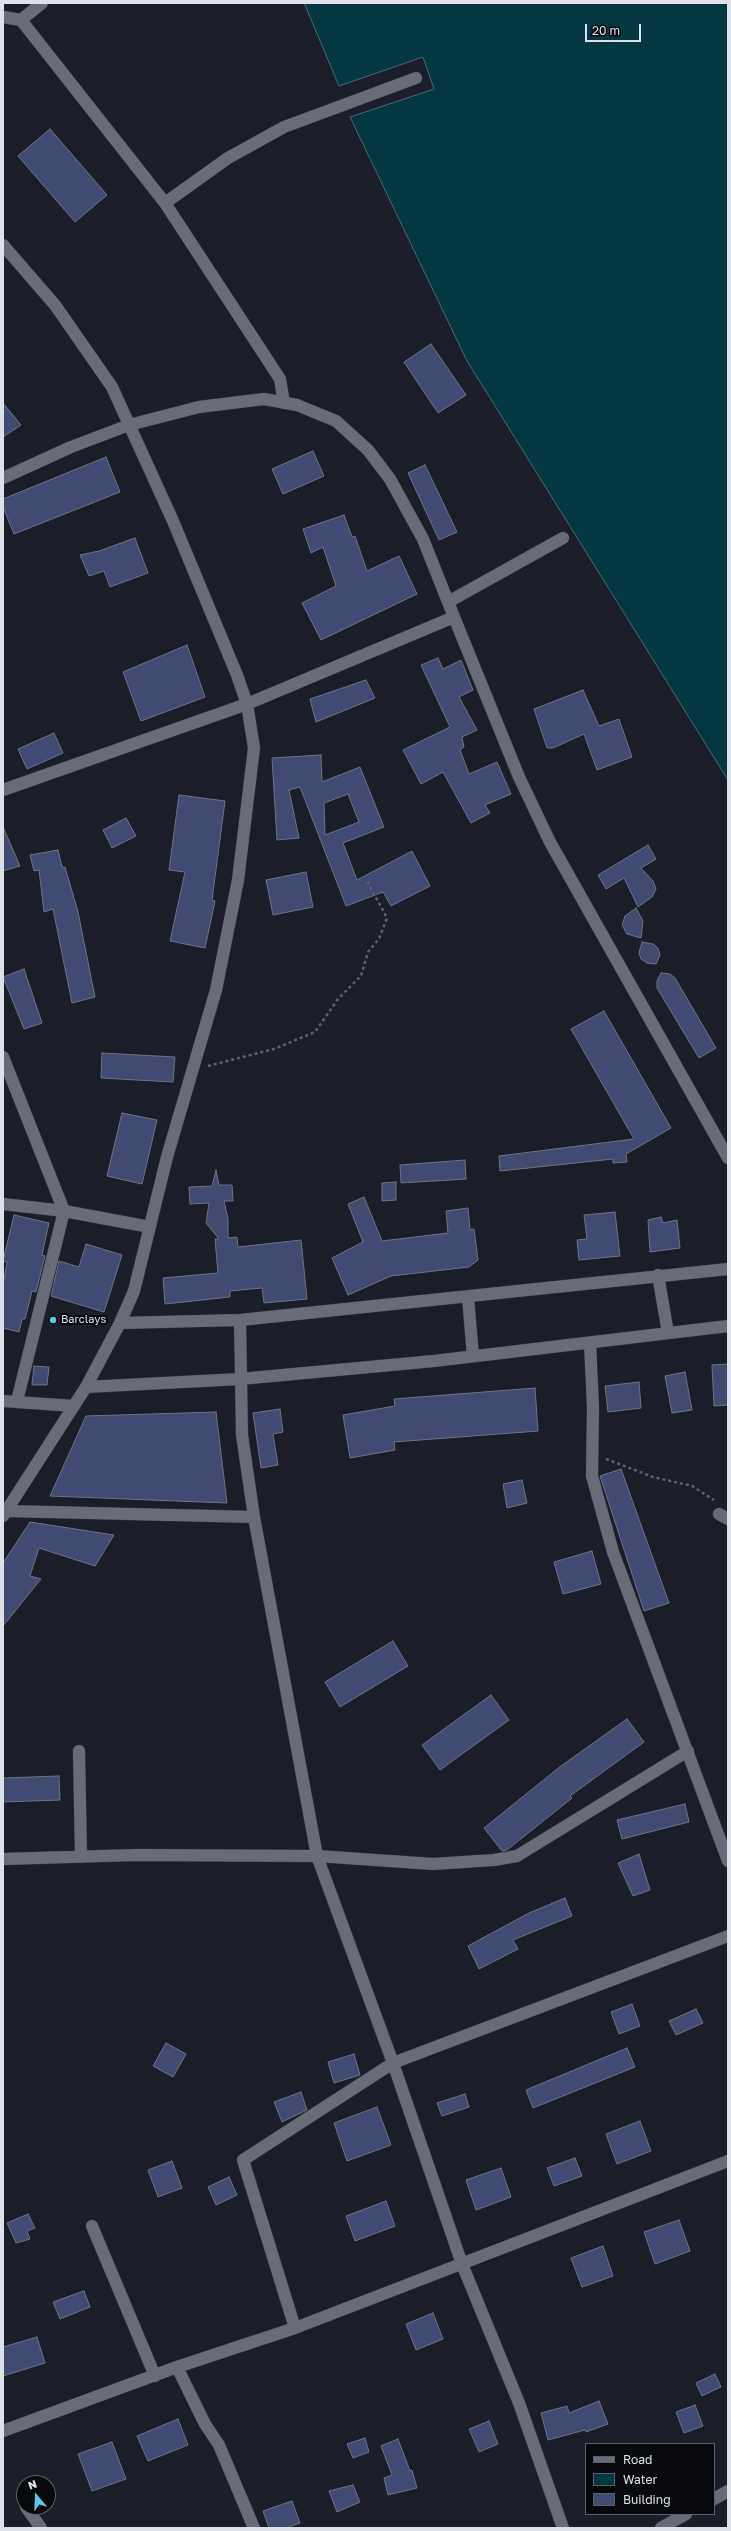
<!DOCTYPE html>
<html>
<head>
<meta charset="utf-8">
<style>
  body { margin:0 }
  #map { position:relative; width:731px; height:2531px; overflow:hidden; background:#1b1d28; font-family:"Golos Text",sans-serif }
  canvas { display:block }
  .frame { position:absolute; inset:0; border:4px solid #dfe1e9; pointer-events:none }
  .legend { position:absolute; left:585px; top:2443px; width:130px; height:72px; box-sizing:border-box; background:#07080c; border:1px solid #5d5f64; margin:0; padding:5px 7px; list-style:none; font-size:12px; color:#dfe1e9 }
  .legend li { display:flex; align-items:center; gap:8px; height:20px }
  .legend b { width:20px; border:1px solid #5d5f64 }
  .north { position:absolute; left:16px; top:2475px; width:40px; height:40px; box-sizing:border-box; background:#07080c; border:1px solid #5d5f64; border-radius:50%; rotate:341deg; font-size:11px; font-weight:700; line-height:16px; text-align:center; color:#dfe1e9 }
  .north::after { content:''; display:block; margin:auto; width:14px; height:18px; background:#5ac8e6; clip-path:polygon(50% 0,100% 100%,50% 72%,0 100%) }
  .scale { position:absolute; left:585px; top:24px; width:56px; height:18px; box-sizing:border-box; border:2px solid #dfe1e9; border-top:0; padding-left:5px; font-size:12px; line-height:14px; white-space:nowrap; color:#dfe1e9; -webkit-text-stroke:3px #07080c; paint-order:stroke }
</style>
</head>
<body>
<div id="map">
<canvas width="731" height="2531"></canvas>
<div class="frame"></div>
<ul class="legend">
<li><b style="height:5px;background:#686c79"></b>Road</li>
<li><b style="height:11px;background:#043841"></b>Water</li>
<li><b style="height:11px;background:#414a71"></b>Building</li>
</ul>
<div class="north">N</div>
<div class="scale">20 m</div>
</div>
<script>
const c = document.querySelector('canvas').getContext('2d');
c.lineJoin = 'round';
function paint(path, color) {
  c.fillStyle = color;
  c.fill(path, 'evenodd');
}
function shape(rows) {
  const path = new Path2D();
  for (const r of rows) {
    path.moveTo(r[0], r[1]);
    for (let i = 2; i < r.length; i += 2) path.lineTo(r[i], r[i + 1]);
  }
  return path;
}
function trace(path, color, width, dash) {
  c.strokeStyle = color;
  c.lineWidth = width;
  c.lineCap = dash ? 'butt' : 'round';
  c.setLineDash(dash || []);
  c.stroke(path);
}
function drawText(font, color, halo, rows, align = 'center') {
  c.font = font + ' "Golos Text",sans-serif';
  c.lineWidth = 4;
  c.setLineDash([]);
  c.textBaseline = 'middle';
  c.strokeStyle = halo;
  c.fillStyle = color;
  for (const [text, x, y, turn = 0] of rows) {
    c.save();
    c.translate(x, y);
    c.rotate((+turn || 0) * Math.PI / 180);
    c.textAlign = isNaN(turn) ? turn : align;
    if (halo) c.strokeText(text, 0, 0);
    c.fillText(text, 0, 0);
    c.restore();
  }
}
const water = shape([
  [304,3,728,3,728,780,467,361,350,117,434,89,423,57,339,86,304,3]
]);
paint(water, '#043841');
trace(water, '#466b73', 1);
const building = shape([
  [50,129,107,195,75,222,18,156,50,129],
  [431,344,466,395,438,413,404,362,431,344],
  [3,403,21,425,3,437,3,403],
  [313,451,324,476,283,494,272,469,313,451],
  [106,457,120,492,14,534,3,507,3,499,106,457],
  [425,465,457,532,439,540,408,473,425,465],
  [344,515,352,537,355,536,367,571,399,556,417,594,321,640,302,603,336,586,323,547,311,553,303,529,344,515],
  [135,538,148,573,110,587,104,571,89,576,80,555,99,551,135,538],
  [187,645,205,697,141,721,123,672,187,645],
  [438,658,443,669,461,660,473,690,459,697,477,730,462,737,464,747,460,750,469,774,497,762,511,794,485,805,490,813,471,823,443,772,421,784,403,750,450,727,421,665,438,658],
  [366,680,375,698,316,722,310,699,366,680],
  [583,690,599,726,619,719,632,757,597,770,584,734,553,748,547,748,534,709,583,690],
  [54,733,63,753,27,769,18,749,54,733],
  [321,755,322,782,360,767,384,827,343,843,357,880,412,851,430,886,391,906,383,892,346,906,300,787,289,790,299,838,277,840,272,758,321,755],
  [348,794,359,822,325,835,324,803,348,794],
  [179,795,225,801,212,900,215,901,205,948,170,941,185,872,169,870,179,795],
  [126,818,136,836,112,848,103,830,126,818],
  [3,827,20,866,3,871,3,827],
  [648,845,656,859,641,868,653,881,656,889,652,897,638,907,624,878,606,889,598,875,648,845],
  [58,850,62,867,65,867,78,912,95,997,72,1003,53,909,44,912,39,870,34,871,30,855,58,850],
  [306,872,313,907,273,915,266,880,306,872],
  [636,908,643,921,641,938,627,934,622,925,625,916,636,908],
  [642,942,653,944,658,948,660,955,656,964,647,963,641,959,639,953,642,942],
  [24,969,42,1023,24,1029,3,977,24,969],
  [661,973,670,974,675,978,716,1048,699,1058,657,988,657,981,661,973],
  [604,1011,671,1128,626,1154,627,1162,613,1163,613,1159,500,1171,499,1156,634,1139,571,1029,604,1011],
  [102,1053,175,1057,173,1082,101,1078,102,1053],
  [122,1113,157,1120,142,1184,107,1176,122,1113],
  [465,1160,466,1179,401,1183,400,1165,465,1160],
  [216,1170,219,1185,232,1185,233,1201,224,1201,228,1219,228,1238,237,1237,238,1247,301,1240,307,1299,264,1303,262,1288,230,1291,230,1297,165,1304,163,1278,218,1273,215,1239,219,1239,206,1223,209,1203,190,1204,189,1187,212,1186,216,1170],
  [396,1182,396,1200,382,1201,382,1183,396,1182],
  [364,1197,382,1241,448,1233,446,1211,468,1208,470,1230,474,1229,478,1260,469,1267,391,1276,348,1295,332,1258,363,1242,348,1204,364,1197],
  [615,1212,620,1256,579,1260,577,1240,587,1239,584,1215,615,1212],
  [14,1215,49,1223,42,1255,45,1256,36,1292,32,1291,25,1319,22,1319,19,1332,3,1328,3,1285,7,1262,3,1261,14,1215],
  [661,1217,663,1223,677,1220,680,1248,650,1252,648,1220,661,1217],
  [86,1244,122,1255,104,1312,51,1296,59,1261,79,1267,86,1244],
  [728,1364,728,1405,714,1406,712,1365,728,1364],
  [34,1366,49,1367,47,1385,32,1385,34,1366],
  [685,1372,692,1410,672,1413,665,1376,685,1372],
  [639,1382,641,1408,608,1412,605,1386,639,1382],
  [535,1388,538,1431,394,1442,395,1450,350,1458,343,1415,395,1406,394,1399,535,1388],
  [280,1409,283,1432,273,1434,278,1465,261,1468,253,1413,280,1409],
  [216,1412,227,1503,50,1496,86,1416,216,1412],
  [621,1469,669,1603,644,1611,600,1476,621,1469],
  [522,1480,527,1503,507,1508,503,1484,522,1480],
  [30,1522,114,1535,95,1566,39,1548,30,1576,41,1579,3,1626,3,1563,30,1522],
  [592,1551,601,1584,563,1594,554,1562,592,1551],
  [393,1641,408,1666,340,1707,325,1682,393,1641],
  [491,1695,509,1720,440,1770,422,1745,491,1695],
  [627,1719,644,1742,570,1796,572,1798,507,1850,502,1851,484,1828,561,1766,627,1719],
  [59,1776,60,1800,3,1802,3,1778,59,1776],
  [685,1804,689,1822,622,1839,617,1820,685,1804],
  [639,1854,650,1890,633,1896,618,1863,639,1854],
  [565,1898,572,1916,513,1940,518,1949,479,1969,468,1946,529,1913,565,1898],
  [632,2004,640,2026,619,2034,611,2012,632,2004],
  [696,2009,703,2023,676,2035,669,2021,696,2009],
  [166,2043,186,2054,173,2077,153,2066,166,2043],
  [627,2048,635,2067,533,2108,526,2090,627,2048],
  [354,2054,360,2075,334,2083,328,2062,354,2054],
  [301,2092,307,2110,282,2122,274,2102,301,2092],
  [465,2094,469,2107,442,2116,437,2103,465,2094],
  [377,2107,391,2145,347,2161,334,2123,377,2107],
  [640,2121,651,2151,617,2164,606,2134,640,2121],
  [575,2158,582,2176,554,2186,547,2168,575,2158],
  [172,2161,182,2188,158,2197,148,2170,172,2161],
  [501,2168,511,2197,476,2210,466,2180,501,2168],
  [229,2177,237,2195,216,2205,208,2187,229,2177],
  [386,2201,395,2226,355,2241,346,2216,386,2201],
  [28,2214,35,2228,27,2231,30,2239,16,2243,7,2223,28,2214],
  [679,2220,690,2251,655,2264,644,2232,679,2220],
  [603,2246,613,2276,582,2287,571,2258,603,2246],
  [84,2291,90,2307,60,2319,53,2302,84,2291],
  [433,2313,443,2339,416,2350,406,2324,433,2313],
  [37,2337,45,2363,3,2376,3,2347,37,2337],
  [715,2374,721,2387,702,2396,696,2383,715,2374],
  [599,2401,608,2424,586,2432,585,2430,548,2440,541,2413,567,2406,569,2413,599,2401],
  [695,2405,703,2426,684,2433,676,2412,695,2405],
  [178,2419,188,2445,148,2461,137,2436,178,2419],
  [489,2421,498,2444,479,2452,469,2429,489,2421],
  [365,2438,369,2452,353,2458,347,2444,365,2438],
  [398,2439,410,2471,412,2470,417,2488,388,2495,384,2478,392,2475,381,2446,398,2439],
  [112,2442,126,2479,92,2491,78,2454,112,2442],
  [353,2485,360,2502,337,2512,329,2491,353,2485],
  [292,2501,300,2523,286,2528,269,2528,263,2511,292,2501]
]);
paint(building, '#414a71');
trace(building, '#707381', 1);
const minor = shape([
  [3,17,21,20,165,203,280,379,284,403],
  [21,20,42,3],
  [165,203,228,158,284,127,416,78],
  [3,245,55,305,112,387,173,521,237,675,247,704,254,748,238,880,216,990,167,1157,134,1291,120,1323,86,1387,3,1516],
  [3,478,71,447,129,425,199,407,264,399,297,405,336,421,368,450,390,479,423,539,454,617],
  [448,602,563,538],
  [3,790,247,704,454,617,519,777,550,842,728,1158],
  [3,1057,64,1211,17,1401],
  [3,1204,64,1211,150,1227],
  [658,1275,668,1333],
  [468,1298,473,1356],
  [240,1320,242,1435,254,1517,317,1856,393,2063,462,2264,519,2403,563,2528],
  [120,1323,240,1320,728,1269],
  [590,1343,593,1407,592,1476,613,1552,728,1861],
  [86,1387,240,1379,434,1361,728,1326],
  [3,1401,74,1406],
  [7,1511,254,1517],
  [719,1514,728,1519],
  [79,1751,81,1857],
  [3,1859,136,1855,317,1856,433,1864,494,1860,517,1856,688,1751],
  [92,2226,155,2376],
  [295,2328,243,2160,393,2063,728,1936],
  [177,2367,205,2424,219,2445,254,2528],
  [3,2431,177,2367,295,2328,728,2161],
  [714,2499,728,2491],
  [26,2507,41,2528],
  [661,2528,686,2514]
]);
trace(minor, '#363741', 13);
trace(shape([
  [208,1066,274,1049,315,1032,338,999,361,976,368,952,379,939,387,918,367,881],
  [606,1459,653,1477,692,1486,714,1500]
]), '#5e606a', 2.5, [3, 3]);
trace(minor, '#686c79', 12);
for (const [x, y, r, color] of [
  [53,1320,4,"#5ac8e6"]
]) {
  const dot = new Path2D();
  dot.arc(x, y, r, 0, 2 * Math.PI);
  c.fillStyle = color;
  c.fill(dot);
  trace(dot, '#07080c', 1.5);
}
drawText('11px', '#dfe1e9', '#07080c', [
  ["Barclays",61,1320]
], 'left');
</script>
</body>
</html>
